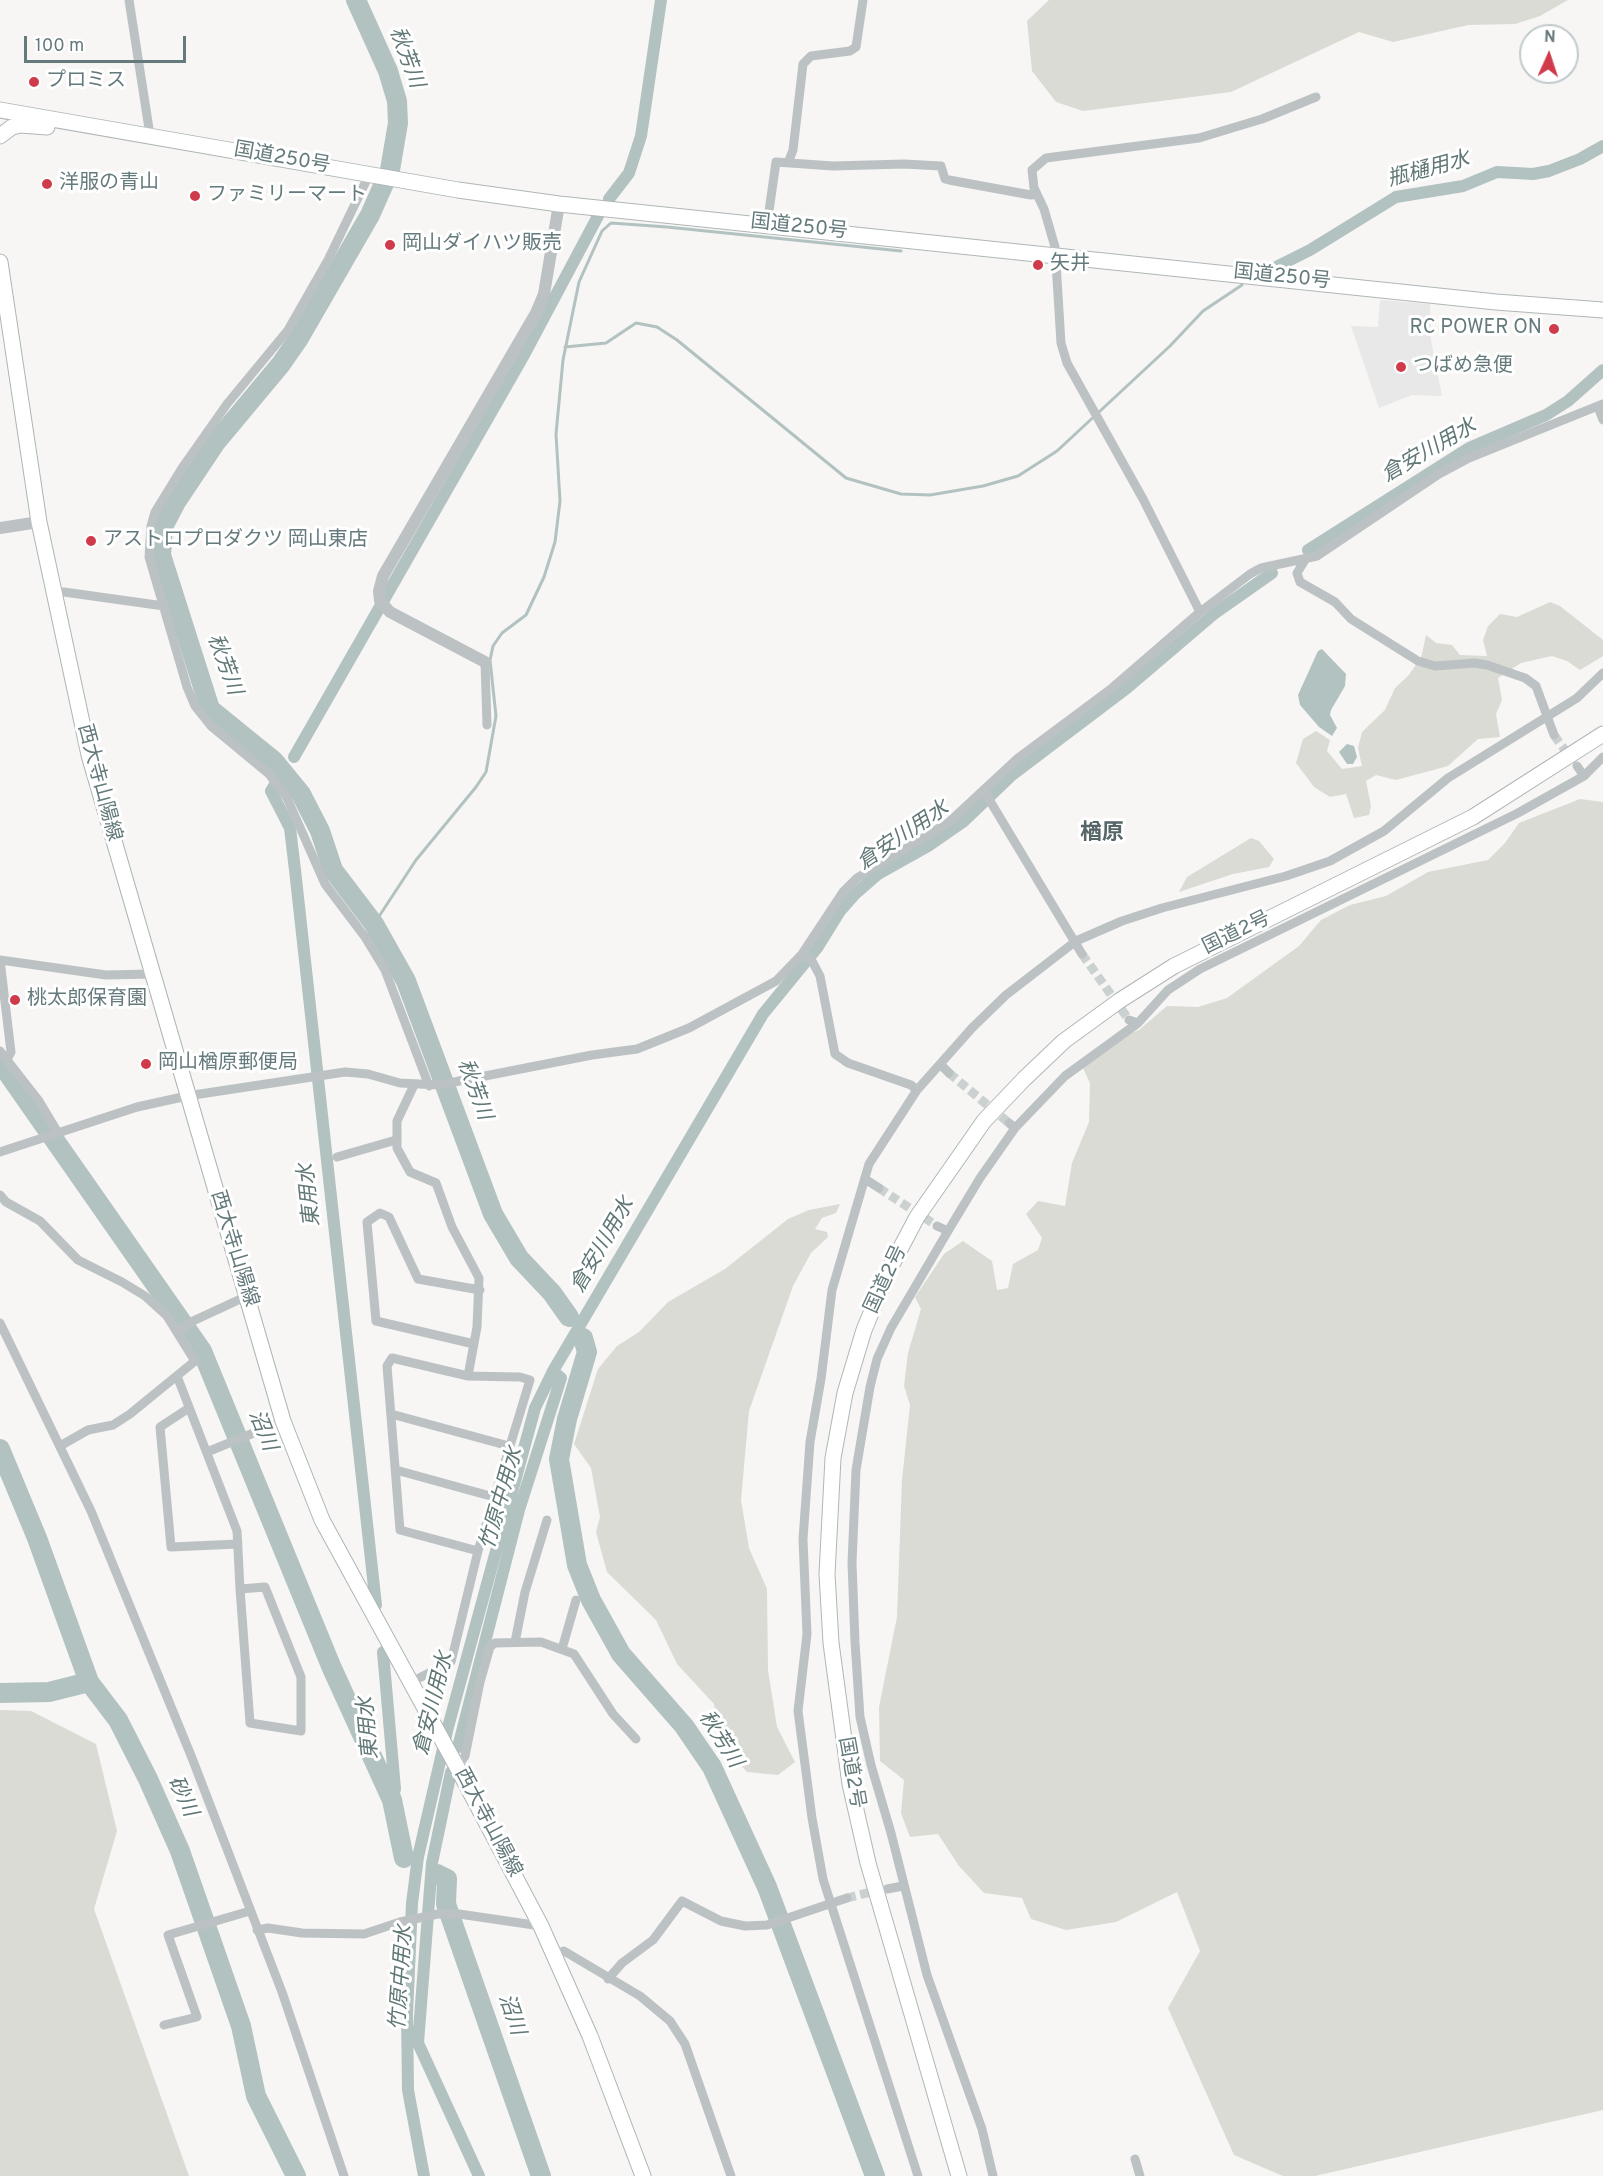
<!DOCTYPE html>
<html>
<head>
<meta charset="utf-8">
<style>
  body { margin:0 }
  #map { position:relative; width:1603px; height:2176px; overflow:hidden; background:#f7f6f4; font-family:Overpass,sans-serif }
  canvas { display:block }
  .north { position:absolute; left:1519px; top:24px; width:60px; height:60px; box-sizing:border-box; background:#fff; border:2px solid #c1cacb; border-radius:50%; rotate:3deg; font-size:16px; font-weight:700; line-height:24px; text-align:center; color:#657a7c }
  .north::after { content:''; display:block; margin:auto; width:21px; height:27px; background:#d03b4b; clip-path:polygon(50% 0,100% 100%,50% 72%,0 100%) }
  .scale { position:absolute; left:24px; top:36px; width:162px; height:27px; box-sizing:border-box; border:3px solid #657a7c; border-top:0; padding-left:8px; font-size:18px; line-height:21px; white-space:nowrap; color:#657a7c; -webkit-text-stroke:4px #fff; paint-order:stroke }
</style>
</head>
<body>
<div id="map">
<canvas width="1603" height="2176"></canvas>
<div class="north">N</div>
<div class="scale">100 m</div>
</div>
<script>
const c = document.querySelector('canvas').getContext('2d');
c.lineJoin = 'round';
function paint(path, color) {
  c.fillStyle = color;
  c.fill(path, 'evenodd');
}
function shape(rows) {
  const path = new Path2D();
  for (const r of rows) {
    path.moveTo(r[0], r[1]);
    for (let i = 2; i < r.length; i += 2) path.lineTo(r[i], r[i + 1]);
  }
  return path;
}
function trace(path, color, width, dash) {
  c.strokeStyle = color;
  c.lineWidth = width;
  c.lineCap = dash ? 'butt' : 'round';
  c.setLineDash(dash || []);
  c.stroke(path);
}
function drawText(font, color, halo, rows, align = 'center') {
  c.font = font + ' Overpass,"Noto Sans JP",sans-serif';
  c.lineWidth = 6;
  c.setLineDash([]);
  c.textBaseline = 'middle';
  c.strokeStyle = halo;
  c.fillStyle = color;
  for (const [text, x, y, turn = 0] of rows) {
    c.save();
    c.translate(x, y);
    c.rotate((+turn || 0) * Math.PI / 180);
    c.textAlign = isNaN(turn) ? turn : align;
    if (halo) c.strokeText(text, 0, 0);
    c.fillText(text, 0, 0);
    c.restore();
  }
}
paint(shape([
  [1380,300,1430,304,1431,340,1442,396,1412,395,1379,408,1351,326,1378,327]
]), '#e7e8e7');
paint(shape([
  [1049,0,1568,0,1540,16,1515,24,1468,25,1393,42,1359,32,1231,92,1083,111,1056,102,1032,71,1027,21],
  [1550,602,1560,606,1603,640,1603,656,1580,670,1567,661,1552,656,1521,663,1498,678,1502,700,1496,714,1500,737,1478,739,1448,766,1396,780,1376,775,1366,781,1371,806,1369,815,1354,818,1346,794,1330,797,1314,787,1296,763,1303,739,1316,731,1330,740,1327,751,1342,769,1362,766,1358,748,1362,732,1385,710,1395,688,1408,676,1421,658,1426,635,1436,643,1452,645,1460,655,1487,656,1483,640,1488,626,1500,614,1517,617],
  [1580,799,1603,802,1603,2110,1315,2176,1283,2176,1234,2155,1168,2008,1200,1951,1177,1892,1116,1922,1066,1930,1031,1919,1022,1898,984,1893,959,1866,938,1834,910,1837,901,1813,904,1780,880,1761,879,1707,897,1617,902,1480,910,1405,904,1386,908,1353,921,1309,915,1297,944,1254,963,1241,992,1261,997,1290,1008,1288,1013,1264,1038,1250,1042,1238,1026,1214,1038,1201,1065,1206,1072,1163,1089,1122,1090,1083,1082,1066,1125,1035,1139,1030,1167,1006,1198,1007,1227,998,1299,946,1321,920,1350,905,1386,896,1428,872,1488,860,1505,843,1519,823],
  [1251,838,1259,841,1274,859,1269,867,1233,874,1179,892,1187,877],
  [840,1204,836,1213,822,1218,815,1229,827,1232,828,1237,811,1253,793,1286,749,1411,741,1500,749,1548,767,1589,768,1670,777,1727,795,1762,778,1775,747,1772,720,1743,714,1704,677,1664,656,1620,607,1572,596,1532,600,1517,591,1468,574,1444,598,1369,617,1346,639,1332,668,1302,725,1269,788,1219,809,1210],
  [0,1710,31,1711,96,1744,117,1831,94,1909,189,2176,0,2176]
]), '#d9dbd4');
paint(shape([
  [1322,649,1346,674,1345,686,1331,710,1330,715,1337,728,1332,736,1319,727,1300,705,1298,695,1318,651],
  [1347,744,1354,746,1357,757,1353,764,1347,764,1339,752]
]), '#b2c2c1');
trace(shape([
  [565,347,606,343,636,323,657,327,677,340,846,478,901,494,930,495,983,486,1018,476,1057,451,1170,346,1203,311,1242,285],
  [374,924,416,860,476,787,486,772,496,716,490,660,493,646,502,633,526,615,544,577,555,542,560,501,556,434,563,360,579,282,602,231,611,223,667,227,901,251]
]), '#b2c2c1', 3);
trace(shape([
  [609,199,629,173,641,136,661,0],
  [1276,267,1310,250,1396,197,1463,186,1497,172,1533,174,1549,171,1580,159,1603,146],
  [1308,550,1469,448,1546,415,1568,401,1603,370],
  [294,757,524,355,598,216],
  [274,786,271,791,290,828,295,870,376,1605],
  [383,1652,395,1789,392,1800],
  [458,1747,519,1510,561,1378,553,1371],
  [451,1772,432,1863,418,2043,479,2176],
  [424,2176,408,2090,407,2014,412,1903,418,1857,448,1727,535,1408,553,1371,763,1014,817,948,840,911,855,894,878,874,928,846,964,821,1012,775,1127,688,1215,613,1272,573]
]), '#b2c2c1', 12);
trace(shape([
  [356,0,388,71,397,101,398,123,390,170,370,215,299,338,281,364,216,442,176,502,163,527,161,555,210,709,274,761,301,794,320,831,333,870,374,924,406,981,493,1214,519,1258,552,1293,569,1317],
  [0,1062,202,1351,331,1666,392,1800,404,1858],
  [583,1338,587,1352,567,1419,559,1459,577,1565,591,1600,621,1654,684,1726,712,1767,767,1887,875,2176],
  [0,1449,37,1538,89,1682,118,1720,148,1779,180,1851,241,2026,256,2096,296,2176],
  [0,1693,49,1692,89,1682],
  [437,1874,447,1879,446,1904,541,2176]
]), '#b2c2c1', 20);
trace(shape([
  [1554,735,1572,760],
  [1082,954,1129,1020],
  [949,1073,1009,1123],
  [879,1188,937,1226],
  [847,1898,879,1890]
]), '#cbd1d0', 9, [9, 4.5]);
const primary = shape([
  [0,262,39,522,89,755,283,1421,322,1520,457,1767,541,1926,590,2036,643,2176]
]);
const trunk = shape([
  [0,110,458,190,559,204,1496,302,1603,310],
  [0,136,12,127,21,125,47,127],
  [959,2176,868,1863,850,1784,831,1643,827,1574,833,1458,845,1393,864,1330,889,1270,917,1217,984,1121,1024,1079,1064,1041,1119,1001,1174,966,1473,817,1603,734]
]);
trace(primary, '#aeb5b6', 17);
trace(trunk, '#b0b6b7', 17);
trace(shape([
  [129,0,150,135],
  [788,163,793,150,803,64,811,56,850,51,856,47,863,0],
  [369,175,328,260,288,330,227,404,182,468,155,512,151,526,149,557,187,687,195,706,211,726,269,774,287,798,325,884,365,937,385,970,429,1086],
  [767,225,776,162,833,166,904,164,941,166,945,179,949,180,1031,195,1037,194],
  [1598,407,1603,420],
  [1305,560,1297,573,1300,582,1335,602,1351,619,1418,661,1435,666,1475,663,1487,665,1525,678,1536,686,1554,735],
  [53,592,64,592,164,606],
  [1200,612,1143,499,1067,363,1061,343,1055,247,1044,209,1034,188,1032,170,1046,158,1199,138,1262,119,1316,97],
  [485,662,487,725],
  [1577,766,1584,776,1603,757],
  [984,791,1082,954],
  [802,954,812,961,820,976,835,1054,848,1063,911,1085,917,1090],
  [1138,1023,1168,990,1200,969,1518,813,1584,776],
  [0,1051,39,1101,57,1131],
  [7,1059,11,1052,0,960,106,975,152,974],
  [940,1064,949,1073],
  [414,1085,397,1121,397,1148,410,1172,436,1183,452,1227,479,1278,477,1327,468,1376],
  [1015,1128,1065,1076,1138,1023,1129,1020],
  [0,1152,137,1107,187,1096,345,1072,368,1074,400,1083,439,1085,592,1055,637,1049,689,1028,776,981,802,954,843,892,857,878,949,822,1018,758,1112,688,1200,612,1250,574,1261,568,1317,556,1439,474,1469,458,1603,404],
  [337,1157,396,1140],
  [865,1179,879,1188],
  [0,1195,6,1202,40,1221,78,1260,122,1282,145,1296,167,1316,195,1361,130,1414,113,1425,88,1430,60,1446],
  [937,1226,948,1231,980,1178,1015,1128,1009,1123],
  [948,1231,891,1328,877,1359,870,1387,856,1470,852,1563,855,1642,860,1717,871,1765,891,1833,927,1975,982,2129,993,2176],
  [0,1323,91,1511,192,1758,282,1992,344,2176],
  [177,1332,193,1321,247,1296],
  [474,1344,376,1321,367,1222,380,1213,389,1217,418,1279,480,1290],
  [177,1376,237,1531,240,1589,250,1723,301,1731,301,1677,265,1587,240,1589],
  [189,1408,160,1427,171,1547,238,1544],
  [391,1414,509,1446],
  [207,1452,283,1421],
  [396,1470,494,1497],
  [515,1642,525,1592,547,1520],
  [562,1649,576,1600],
  [411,1682,451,1662,478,1551,530,1380,520,1377,468,1376,392,1358,387,1366,400,1530,478,1551],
  [457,1767,465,1756,480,1682,490,1647,495,1643,541,1642,574,1654,613,1714,636,1739],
  [887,1889,903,1886],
  [257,1930,268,1928,302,1933,364,1934,400,1922,438,1914,459,1914,541,1926],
  [554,1955,564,1951,640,1996,670,2021,685,2044,731,2176],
  [608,1979,622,1963,653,1940,682,1901,721,1921,745,1926,767,1925,847,1898],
  [164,2025,197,2017,168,1935,250,1911],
  [1135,2159,1140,2176],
  [918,2176,823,1879,812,1818,798,1711,807,1634,803,1539,810,1442,821,1379,832,1290,869,1164,917,1090,972,1028,1006,995,1076,941,1122,921,1162,908,1286,876,1330,861,1384,831,1448,778,1577,698,1603,673]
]), '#bcc2c3', 9);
trace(shape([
  [0,528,39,522],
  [485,662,390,612,380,601,379,591,383,576,536,313,544,294,559,204]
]), '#bcc2c3', 12);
trace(primary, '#fff', 15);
trace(trunk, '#fff', 15);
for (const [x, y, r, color] of [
  [34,82,6,"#d03b4b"],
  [47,184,6,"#d03b4b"],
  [195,196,6,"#d03b4b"],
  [390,245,6,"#d03b4b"],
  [1038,265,6,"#d03b4b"],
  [1554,329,6,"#d03b4b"],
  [1401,367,6,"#d03b4b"],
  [91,541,6,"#d03b4b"],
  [15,1000,6,"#d03b4b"],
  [146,1064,6,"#d03b4b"]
]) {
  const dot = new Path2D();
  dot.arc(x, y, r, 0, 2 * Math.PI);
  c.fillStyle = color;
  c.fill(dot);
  trace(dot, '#fff', 2);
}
drawText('20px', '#657a7c', '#fff', [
  ["プロミス",46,82],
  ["洋服の青山",59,184],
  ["ファミリーマート",207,196],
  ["岡山ダイハツ販売",402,245],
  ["矢井",1050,265],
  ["RC POWER ON",1542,329,"right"],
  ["つばめ急便",1413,367],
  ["アストロプロダクツ 岡山東店",103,541],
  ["桃太郎保育園",27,1000],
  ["岡山楢原郵便局",158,1064]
], 'left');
drawText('20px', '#657a7c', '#fff', [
  ["国道250号",282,159,10],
  ["国道250号",799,228,6],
  ["国道250号",1282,278,6],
  ["西大寺山陽線",98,783,75],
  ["国道2号",1237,934,-26],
  ["西大寺山陽線",233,1249,73],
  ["国道2号",887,1280,-65],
  ["国道2号",850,1773,80],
  ["西大寺山陽線",487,1823,62]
]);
drawText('italic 21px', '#607776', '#fff', [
  ["秋芳川",405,58,70],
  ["瓶樋用水",1429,171,-15],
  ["倉安川用水",1430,452,-30],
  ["秋芳川",223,665,70],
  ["倉安川用水",904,837,-34],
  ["秋芳川",473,1090,70],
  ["東用水",311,1195,-96],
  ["倉安川用水",604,1246,-60],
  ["沼川",261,1431,68],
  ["竹原中用水",503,1499,-74],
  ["倉安川用水",435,1704,-76],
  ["東用水",370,1728,-95],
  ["秋芳川",719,1740,58],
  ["砂川",181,1797,65],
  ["竹原中用水",403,1978,-86],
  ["沼川",510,2015,71]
]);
drawText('bold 22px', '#566668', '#fff', [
  ["楢原",1102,835]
]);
</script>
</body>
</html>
